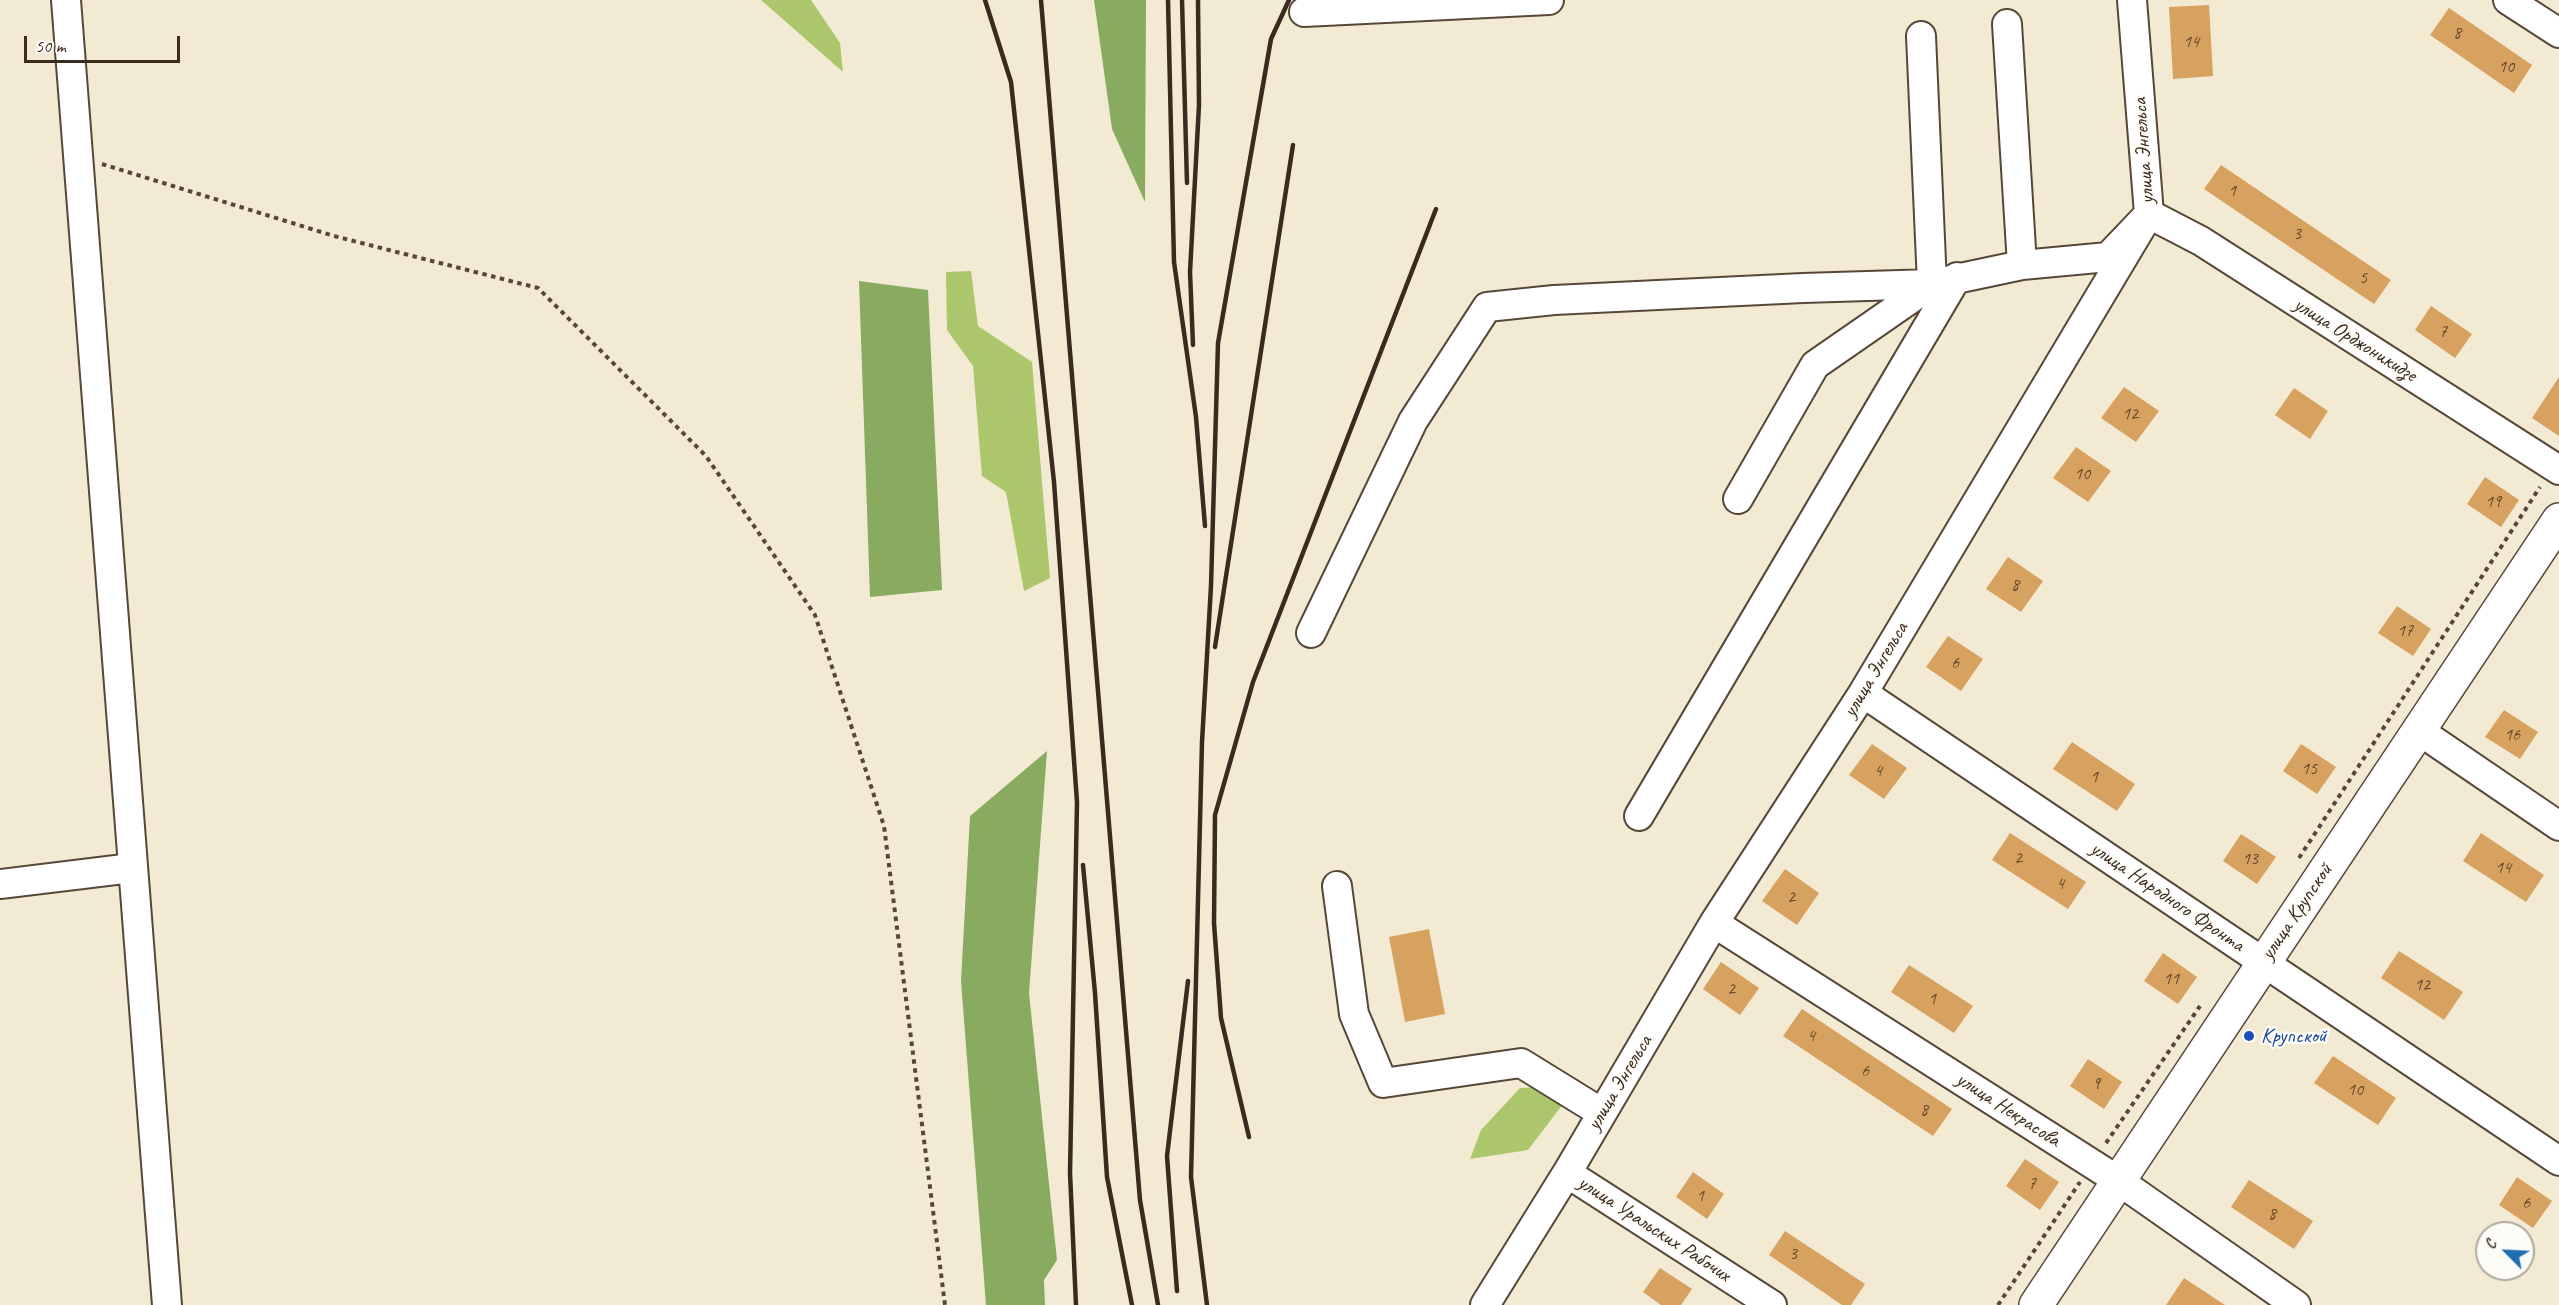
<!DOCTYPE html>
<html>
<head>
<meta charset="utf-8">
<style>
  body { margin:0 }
  #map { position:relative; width:2559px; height:1305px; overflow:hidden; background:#f3ead4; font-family:Caveat,sans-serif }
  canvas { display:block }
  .north { position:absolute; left:2475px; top:1221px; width:60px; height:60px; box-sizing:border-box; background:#fdfcf7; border:2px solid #afa8a0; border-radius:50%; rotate:294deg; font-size:16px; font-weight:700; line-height:24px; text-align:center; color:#3b2a1e }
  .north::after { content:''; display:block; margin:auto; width:21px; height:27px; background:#1f6fb2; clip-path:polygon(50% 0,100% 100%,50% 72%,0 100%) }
  .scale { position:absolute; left:24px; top:36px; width:156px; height:27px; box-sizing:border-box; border:3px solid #3b2a1e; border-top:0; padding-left:8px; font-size:18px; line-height:21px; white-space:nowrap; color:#3b2a1e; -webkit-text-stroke:4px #fdfcf7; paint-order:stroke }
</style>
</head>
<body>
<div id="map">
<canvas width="2559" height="1305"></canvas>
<div class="north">С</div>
<div class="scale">50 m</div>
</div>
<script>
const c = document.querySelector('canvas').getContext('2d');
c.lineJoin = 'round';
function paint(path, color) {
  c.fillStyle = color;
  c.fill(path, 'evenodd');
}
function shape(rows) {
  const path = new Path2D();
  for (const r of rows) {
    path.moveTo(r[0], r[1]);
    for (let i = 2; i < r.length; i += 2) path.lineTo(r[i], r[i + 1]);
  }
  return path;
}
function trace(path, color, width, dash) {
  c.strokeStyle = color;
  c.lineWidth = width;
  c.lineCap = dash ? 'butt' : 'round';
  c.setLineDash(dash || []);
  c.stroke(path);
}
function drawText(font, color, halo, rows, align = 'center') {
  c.font = font + ' Caveat,sans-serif';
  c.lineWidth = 5;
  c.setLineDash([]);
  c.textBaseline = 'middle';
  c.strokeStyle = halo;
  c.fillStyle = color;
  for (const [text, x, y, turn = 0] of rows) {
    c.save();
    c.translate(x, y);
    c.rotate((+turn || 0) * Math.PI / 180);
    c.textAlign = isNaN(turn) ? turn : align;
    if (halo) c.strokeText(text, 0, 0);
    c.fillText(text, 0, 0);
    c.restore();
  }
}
paint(shape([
  [761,0,811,0,840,43,843,72],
  [971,271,978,326,1032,362,1050,578,1024,591,1006,492,982,476,973,366,947,330,946,272],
  [1540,1087,1563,1104,1528,1150,1470,1159,1481,1130,1520,1088]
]), '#acc66c');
paint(shape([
  [1094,0,1146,0,1145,202,1112,129],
  [859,281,928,290,942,590,870,597],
  [1047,751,1029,993,1057,1260,1044,1280,1045,1305,986,1305,961,981,970,816]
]), '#89ab60');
paint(shape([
  [2209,5,2213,76,2173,79,2169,7],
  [2449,8,2532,65,2514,93,2430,35],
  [2221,165,2391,280,2374,304,2204,189],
  [2431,306,2472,334,2455,358,2415,330],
  [2559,377,2559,436,2532,418],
  [2124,387,2159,411,2136,442,2101,418],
  [2294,388,2328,411,2310,439,2275,415],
  [2076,447,2111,471,2088,502,2053,478],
  [2485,477,2519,500,2501,527,2467,504],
  [2008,557,2043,581,2021,612,1986,589],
  [2397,606,2431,629,2413,656,2378,633],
  [1948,636,1983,659,1961,691,1926,667],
  [2504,710,2538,732,2520,759,2485,737],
  [2072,742,2135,784,2117,811,2053,769],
  [1872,744,1907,768,1884,799,1849,775],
  [2301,744,2336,767,2317,794,2283,771],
  [2010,833,2086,882,2068,909,1992,860],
  [2481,833,2544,875,2526,902,2463,861],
  [2241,834,2276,857,2257,884,2223,861],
  [1785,869,1819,893,1797,925,1762,901],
  [1429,929,1445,1014,1405,1022,1389,937],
  [2399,951,2463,992,2444,1020,2381,978],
  [2163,953,2197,977,2178,1004,2144,981],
  [1721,962,1759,988,1740,1015,1703,989],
  [1909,965,1973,1006,1954,1033,1891,992],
  [1802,1009,1952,1109,1933,1136,1783,1036],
  [2333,1056,2396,1098,2378,1125,2314,1083],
  [2088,1059,2122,1082,2104,1109,2070,1086],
  [2025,1159,2059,1182,2040,1210,2006,1186],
  [1693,1172,1724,1194,1707,1219,1676,1197],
  [2517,1177,2552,1201,2533,1228,2499,1205],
  [2249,1180,2313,1221,2294,1249,2231,1207],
  [1785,1231,1865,1284,1851,1305,1842,1305,1769,1255],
  [1660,1268,1692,1289,1681,1305,1661,1305,1643,1292],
  [2184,1278,2225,1305,2166,1305]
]), '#d7a15f');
const minor = shape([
  [66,0,167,1305],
  [2508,0,2559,33],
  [1304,12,1549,0],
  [2007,24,2022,265],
  [1738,499,1815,365,1932,284,1921,36],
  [1311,633,1413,421,1487,307,1554,300,1803,288,1932,284,2022,265,2108,257,2149,214,2201,241,2559,470],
  [1863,693,2559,1161],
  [2418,730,2559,826],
  [1639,816,1957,277],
  [0,884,132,868],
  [1337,886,1354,1014,1383,1083,1521,1063,1602,1113],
  [1714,923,2119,1181,2296,1305],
  [1567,1173,1772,1305],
  [1485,1305,1567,1173,1714,923,1863,693,2149,214,2132,0]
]);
const major = shape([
  [2036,1305,2559,520]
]);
trace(minor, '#574739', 32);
trace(major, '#574739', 36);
trace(shape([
  [102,164,334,236,538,288,706,456,815,615,884,826,945,1305],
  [2299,858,2540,487],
  [2106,1143,2200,1006],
  [1998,1305,2080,1182]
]), '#574739', 4, [4.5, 4.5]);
trace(minor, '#fff', 28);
trace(major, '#fff', 33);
trace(shape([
  [985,0,1011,82,1054,482,1077,802,1070,1173,1076,1305],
  [1041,0,1140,1200,1158,1305],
  [1168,0,1174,262,1196,417,1205,526],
  [1182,0,1187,183],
  [1193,345,1190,272,1199,105,1198,0],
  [1215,647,1293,145],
  [1083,865,1095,993,1107,1177,1132,1305],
  [1249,1137,1221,1018,1214,923,1215,815,1253,682,1436,209],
  [1177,1291,1167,1156,1188,981],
  [1207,1305,1191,1177,1202,742,1211,586,1218,343,1271,39,1289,0]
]), '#3b2a1e', 4.5);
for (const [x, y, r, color] of [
  [2249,1036,6,"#1a4fb4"]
]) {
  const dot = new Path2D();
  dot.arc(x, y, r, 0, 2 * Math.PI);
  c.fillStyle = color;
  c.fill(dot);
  trace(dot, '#fdfcf7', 2);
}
drawText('18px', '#62482e', null, [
  ["8",2457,33],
  ["14",2191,42],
  ["10",2506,67],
  ["1",2232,191],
  ["3",2297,234],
  ["5",2363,278],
  ["7",2443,332],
  ["12",2130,414],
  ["10",2082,474],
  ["19",2493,502],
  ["8",2015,585],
  ["17",2405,631],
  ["6",1955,663],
  ["16",2512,735],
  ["15",2309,769],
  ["4",1878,771],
  ["1",2094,777],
  ["2",2018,858],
  ["13",2250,859],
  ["14",2503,868],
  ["4",2060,884],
  ["2",1791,897],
  ["11",2171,979],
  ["12",2422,985],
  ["2",1731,989],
  ["1",1932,999],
  ["4",1811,1036],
  ["6",1865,1071],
  ["9",2096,1084],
  ["10",2355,1090],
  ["8",1924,1110],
  ["7",2032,1184],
  ["1",1700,1196],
  ["6",2526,1203],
  ["8",2272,1214],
  ["3",1793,1254]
]);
drawText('21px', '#3b2a1e', '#fdfcf7', [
  ["улица Энгельса",2144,151,-94],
  ["улица Орджоникидзе",2355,340,32],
  ["улица Энгельса",1876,670,-59],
  ["улица Народного Фронта",2167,897,34],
  ["улица Крупской",2297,912,-56],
  ["улица Энгельса",1620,1083,-59],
  ["улица Некрасова",2008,1110,33],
  ["улица Уральских Рабочих",1654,1229,33]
]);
drawText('21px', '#164399', '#fdfcf7', [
  ["Крупской",2261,1036]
], 'left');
</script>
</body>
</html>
